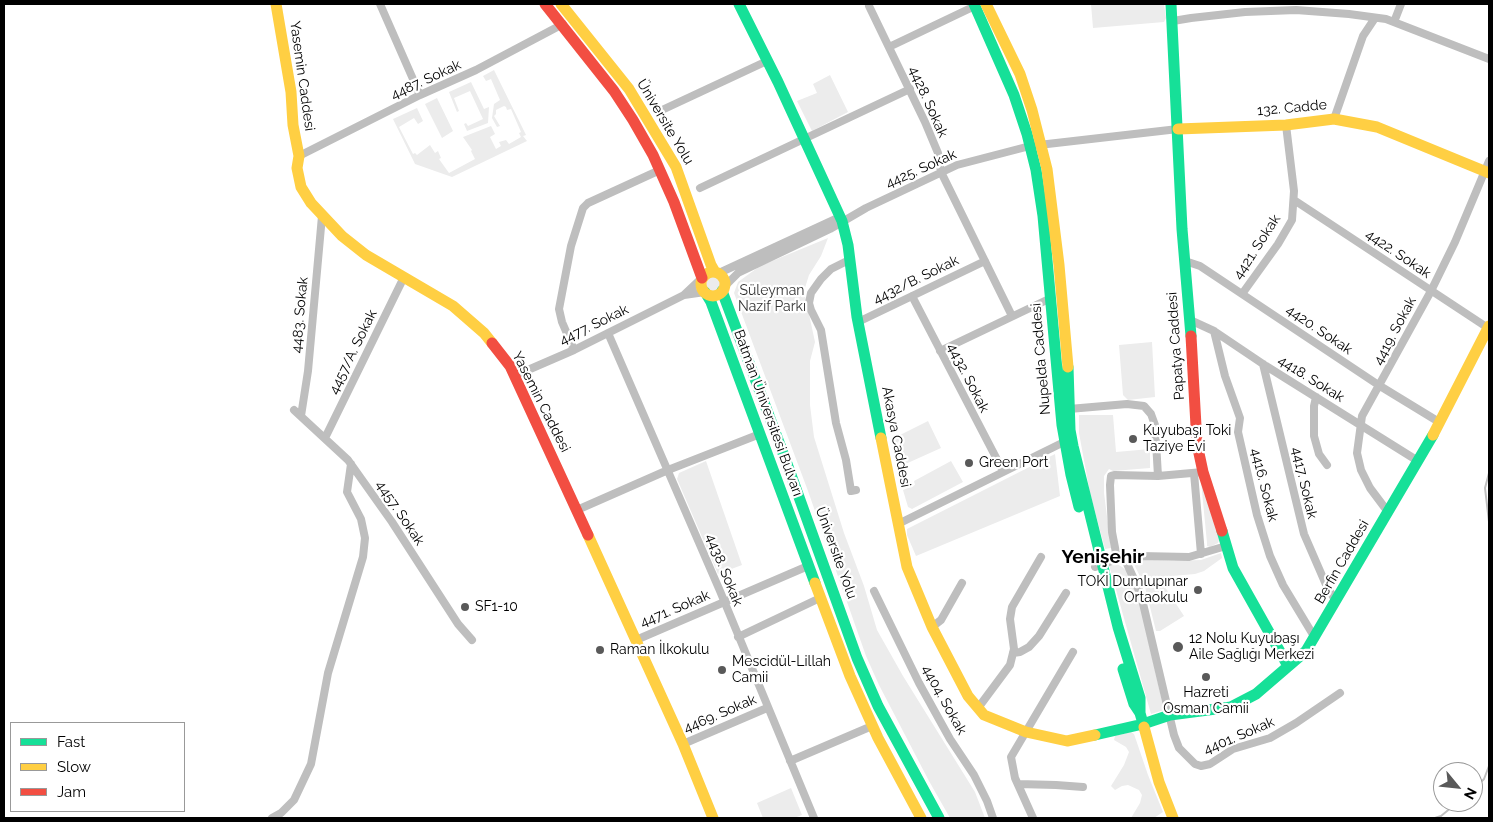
<!DOCTYPE html>
<html>
<head>
<meta charset="utf-8">
<style>
  body { margin:0 }
  #map { position:relative; width:1493px; height:822px; overflow:hidden; background:#fff; font-family:Raleway,sans-serif }
  canvas { display:block }
  .frame { position:absolute; inset:0; border:5px solid #000; pointer-events:none }
  .legend { position:absolute; left:10px; top:722px; width:175px; height:90px; box-sizing:border-box; background:#fff; border:1px solid #999; margin:0; padding:6px 9px; list-style:none; font-size:15px; color:#000 }
  .legend li { display:flex; align-items:center; gap:10px; height:25px }
  .legend b { width:25px; border:1px solid #999 }
  .north { position:absolute; left:1433px; top:762px; width:50px; height:50px; box-sizing:border-box; background:#fff; border:1px solid #999; border-radius:50%; rotate:118deg; font-size:14px; font-weight:700; line-height:20px; text-align:center; color:#000 }
  .north::after { content:''; display:block; margin:auto; width:18px; height:22px; background:#595959; clip-path:polygon(50% 0,100% 100%,50% 72%,0 100%) }
</style>
</head>
<body>
<div id="map">
<canvas width="1493" height="822"></canvas>
<div class="frame"></div>
<ul class="legend">
<li><b style="height:6px;background:#16e098"></b>Fast</li>
<li><b style="height:6px;background:#ffcf43"></b>Slow</li>
<li><b style="height:6px;background:#f24e42"></b>Jam</li>
</ul>
<div class="north">N</div>
</div>
<script>
const c = document.querySelector('canvas').getContext('2d');
c.lineJoin = 'round';
function paint(path, color) {
  c.fillStyle = color;
  c.fill(path, 'evenodd');
}
function shape(rows) {
  const path = new Path2D();
  for (const r of rows) {
    if (r.length === 3) {
      path.moveTo(r[0] + r[2], r[1]);
      path.arc(r[0], r[1], r[2], 0, 2 * Math.PI);
      continue;
    }
    path.moveTo(r[0], r[1]);
    for (let i = 2; i < r.length; i += 2) path.lineTo(r[i], r[i + 1]);
  }
  return path;
}
function trace(path, color, width, dash) {
  c.strokeStyle = color;
  c.lineWidth = width;
  c.lineCap = dash ? 'butt' : 'round';
  c.setLineDash(dash || []);
  c.stroke(path);
}
function drawText(font, color, halo, rows, align = 'center') {
  c.font = font + ' Raleway,sans-serif';
  c.lineWidth = 4.5;
  c.setLineDash([]);
  c.textBaseline = 'middle';
  c.strokeStyle = halo;
  c.fillStyle = color;
  for (const [text, x, y, turn = 0] of rows) {
    c.save();
    c.translate(x, y);
    c.rotate((+turn || 0) * Math.PI / 180);
    c.textAlign = isNaN(turn) ? turn : align;
    if (halo) c.strokeText(text, 0, 0);
    c.fillText(text, 0, 0);
    c.restore();
  }
}
paint(shape([
  [1091,4,1164,4,1166,18,1164,22,1093,28],
  [494,70,526,135,523,136,527,141,452,177,415,164,393,119,417,108,423,121,418,124,414,118,399,127,413,154,415,153,417,155,430,145,435,153,438,151,441,158,439,159,449,173,475,159,471,151,472,150,463,137,491,126,495,134,490,137,496,149,501,146,499,142,506,140,509,144,521,137,519,133,521,132,511,109,507,110,506,107,504,106,496,110,496,114,494,116,500,126,497,127,492,118,494,104,500,100,491,79,486,81,483,76],
  [830,75,848,112,812,131,797,101,817,93,813,84],
  [471,82,484,109,489,107,488,123,467,131,464,124,466,123,468,126,483,119,470,91,454,98,459,111,457,112,449,92],
  [437,98,453,131,442,138,425,104],
  [828,238,821,256,809,275,804,291,815,342,810,361,810,405,814,437,844,533,864,586,877,630,903,676,975,792,985,818,950,818,929,781,879,685,866,656,808,491,734,293,738,282,760,266],
  [712,284,9],
  [1152,342,1155,397,1128,400,1123,395,1119,345],
  [1079,415,1113,415,1116,452,1150,449,1150,468,1113,471,1109,469,1104,476,1104,493,1111,548,1105,549,1090,493,1079,433],
  [928,421,941,448,901,466,894,438],
  [1055,454,1060,496,916,556,907,535,907,529],
  [706,461,742,565,718,574,677,479,679,473],
  [951,461,963,482,912,509,908,507,903,490,915,485,914,481],
  [1201,481,1219,540,1218,543,1210,547,1207,546,1207,543],
  [1221,553,1222,558,1204,571,1195,574,1172,576,1161,581,1184,616,1160,631,1156,631,1145,587,1133,562,1135,559,1173,561,1201,560],
  [1117,564,1122,567,1127,571,1137,591,1164,710,1151,714,1109,565],
  [1131,732,1134,734,1148,775,1163,812,1154,818,1131,818,1140,803,1142,795,1139,790,1128,785,1122,786,1115,790,1111,786,1124,765,1129,752,1126,747,1114,740,1115,736],
  [791,788,802,815,794,818,763,818,757,803]
]), '#ececec');
trace(shape([
  [1489,473,1485,488,1489,522],
  [1473,790,1484,779,1489,766],
  [1435,818,1441,816,1458,802]
]), '#bfbfbf', 2);
trace(shape([
  [380,4,420,95],
  [869,6,925,122,938,153,941,172,1012,316],
  [1173,21,1191,18,1245,12,1296,10,1349,14,1386,19,1489,59],
  [1394,22,1401,4],
  [889,47,975,6],
  [662,110,767,61],
  [1334,119,1363,36,1375,18],
  [299,156,420,95,476,70,563,24],
  [700,188,910,89],
  [1294,200,1488,328],
  [849,260,831,269,821,279,811,293,809,303,811,310,821,330,836,423,846,460,851,491,856,490],
  [1185,261,1200,266,1380,386,1439,422],
  [719,273,840,217],
  [702,278,684,295,705,292],
  [724,287,738,273,830,229,866,208,957,165,1030,146,1178,129],
  [1242,294,1278,244,1292,220,1294,191,1286,125],
  [912,296,1003,471],
  [1190,320,1214,331,1266,366,1418,461],
  [858,322,985,261],
  [1214,331,1225,376,1240,418,1238,432,1257,515,1270,556,1283,585,1315,638],
  [608,333,720,591,814,818],
  [574,350,562,322,559,309,571,246,583,208,588,203,660,170],
  [940,351,1051,298],
  [1263,364,1304,534,1327,587,1336,601],
  [514,376,574,350,684,295],
  [1316,397,1314,406,1314,436,1319,454,1327,465],
  [1069,409,1127,404,1144,406,1151,414,1155,425,1158,476],
  [294,410,348,460,392,522,458,624,472,640],
  [301,416,308,371,322,216],
  [325,438,404,277],
  [1194,473,1201,554],
  [577,510,668,470,760,434],
  [1388,512,1370,488,1361,470,1357,453,1362,416,1431,291,1455,242,1489,161],
  [898,524,1064,442],
  [1124,557,1141,595,1174,735,1179,748,1195,764,1201,766,1210,764,1233,749,1270,738,1296,723,1340,693],
  [1117,558,1112,532,1110,485,1111,476,1115,475,1158,476,1203,472],
  [1095,567,1120,558,1140,556,1189,557,1226,546],
  [874,591,919,683,950,739,974,775,987,801,993,818],
  [932,627,941,620,962,583],
  [738,637,820,598],
  [636,640,808,566],
  [1013,653,1020,652,1029,647,1039,636,1066,593],
  [978,708,1010,665,1014,649,1010,619,1012,607,1041,557],
  [683,744,767,708],
  [790,761,872,726],
  [1018,784,1056,785,1083,787],
  [272,818,281,813,294,800,311,764,328,673,363,557,365,538,361,519,347,492,351,464],
  [1033,818,1015,778,1011,757,1073,652]
]), '#bebebe', 8);
trace(shape([
  [739,4,778,82,842,221,848,245,857,317,881,438],
  [974,4,1014,95,1027,134,1036,170,1043,216,1062,425,1071,475,1079,507],
  [1171,4,1182,229,1191,336],
  [722,291,786,461,857,658,878,706,939,818],
  [705,292,711,302,815,583],
  [1068,367,1070,430,1073,446,1118,627,1140,698,1140,713,1144,727],
  [1222,531,1233,568,1288,666],
  [1123,669,1134,704,1140,713],
  [1095,735,1143,724,1170,715,1231,707,1256,694,1306,651,1433,435]
]), '#16e098', 11);
trace(shape([
  [276,4,291,92,293,125,299,156,297,168,301,187,311,203,342,236,366,255,453,306,484,333,492,343],
  [561,4,629,89,676,167,711,265,715,272],
  [986,4,1020,74,1032,110,1047,169,1059,265,1068,367],
  [1178,129,1286,125,1334,119,1377,127,1489,173],
  [713,284,12],
  [1433,435,1489,326],
  [881,438,907,567,932,627,968,696,984,715,1026,732,1067,741,1095,735],
  [588,535,683,744,713,818],
  [815,583,850,676,878,738,921,818],
  [1144,727,1159,782,1173,818]
]), '#ffcf43', 11);
trace(shape([
  [545,4,614,91,633,120,653,155,674,202,702,278],
  [1191,336,1197,444,1203,472,1222,531],
  [492,343,510,366,588,535]
]), '#f24e42', 11);
for (const [x, y, r, color] of [
  [1133,439,5,"#595959"],
  [969,463,5,"#595959"],
  [1198,590,5,"#595959"],
  [465,607,5,"#595959"],
  [1178,647,6,"#595959"],
  [600,650,5,"#595959"],
  [722,670,5,"#595959"],
  [1206,677,5,"#595959"]
]) {
  const dot = new Path2D();
  dot.arc(x, y, r, 0, 2 * Math.PI);
  c.fillStyle = color;
  c.fill(dot);
  trace(dot, '#fff', 2);
}
drawText('14px', '#000', '#fff', [
  ["Yasemin Caddesi",302,76,82],
  ["4487. Sokak",426,80,-25],
  ["4428. Sokak",928,102,66],
  ["132. Cadde",1292,108,-5],
  ["Üniversite Yolu",665,122,59],
  ["4425. Sokak",921,169,-24],
  ["4421. Sokak",1257,247,-57],
  ["4422. Sokak",1398,254,34],
  ["4432/B. Sokak",916,280,-26],
  ["4483. Sokak",300,315,-85],
  ["4477. Sokak",594,325,-26],
  ["4420. Sokak",1319,330,34],
  ["4419. Sokak",1395,331,-62],
  ["Papatya Caddesi",1176,346,-94],
  ["4457/A. Sokak",353,352,-64],
  ["Nupelda Caddesi",1041,359,-95],
  ["4432. Sokak",968,378,63],
  ["4418. Sokak",1311,379,32],
  ["Yasemin Caddesi",541,402,63],
  ["Batman Üniversitesi Bulvarı",768,413,70],
  ["Akasya Caddesi",896,437,79],
  ["4417. Sokak",1304,483,77],
  ["4416. Sokak",1264,485,76],
  ["4457. Sokak",400,513,56],
  ["Üniversite Yolu",836,553,70],
  ["Berfin Caddesi",1342,562,-60],
  ["4438. Sokak",724,570,68],
  ["4471. Sokak",675,609,-23],
  ["4404. Sokak",944,700,61],
  ["4469. Sokak",720,714,-23],
  ["4401. Sokak",1239,736,-23]
]);
drawText('14px', '#333', '#fff', [
  ["Süleyman",772,291],
  ["Nazif Parkı",772,307]
]);
drawText('14px', '#000', '#fff', [
  ["Kuyubaşı Toki",1143,431],
  ["Taziye Evi",1143,447],
  ["Green Port",979,463],
  ["TOKİ Dumlupınar",1188,582,"right"],
  ["Ortaokulu",1188,598,"right"],
  ["SF1-10",475,607],
  ["12 Nolu Kuyubaşı",1189,639],
  ["Aile Sağlığı Merkezi",1189,655],
  ["Raman İlkokulu",610,650],
  ["Mescidül-Lillah",732,662],
  ["Camii",732,678],
  ["Hazreti",1206,693,"center"],
  ["Osman Camii",1206,709,"center"]
], 'left');
drawText('bold 19px', '#000', '#fff', [
  ["Yenişehir",1103,557]
]);
</script>
</body>
</html>
